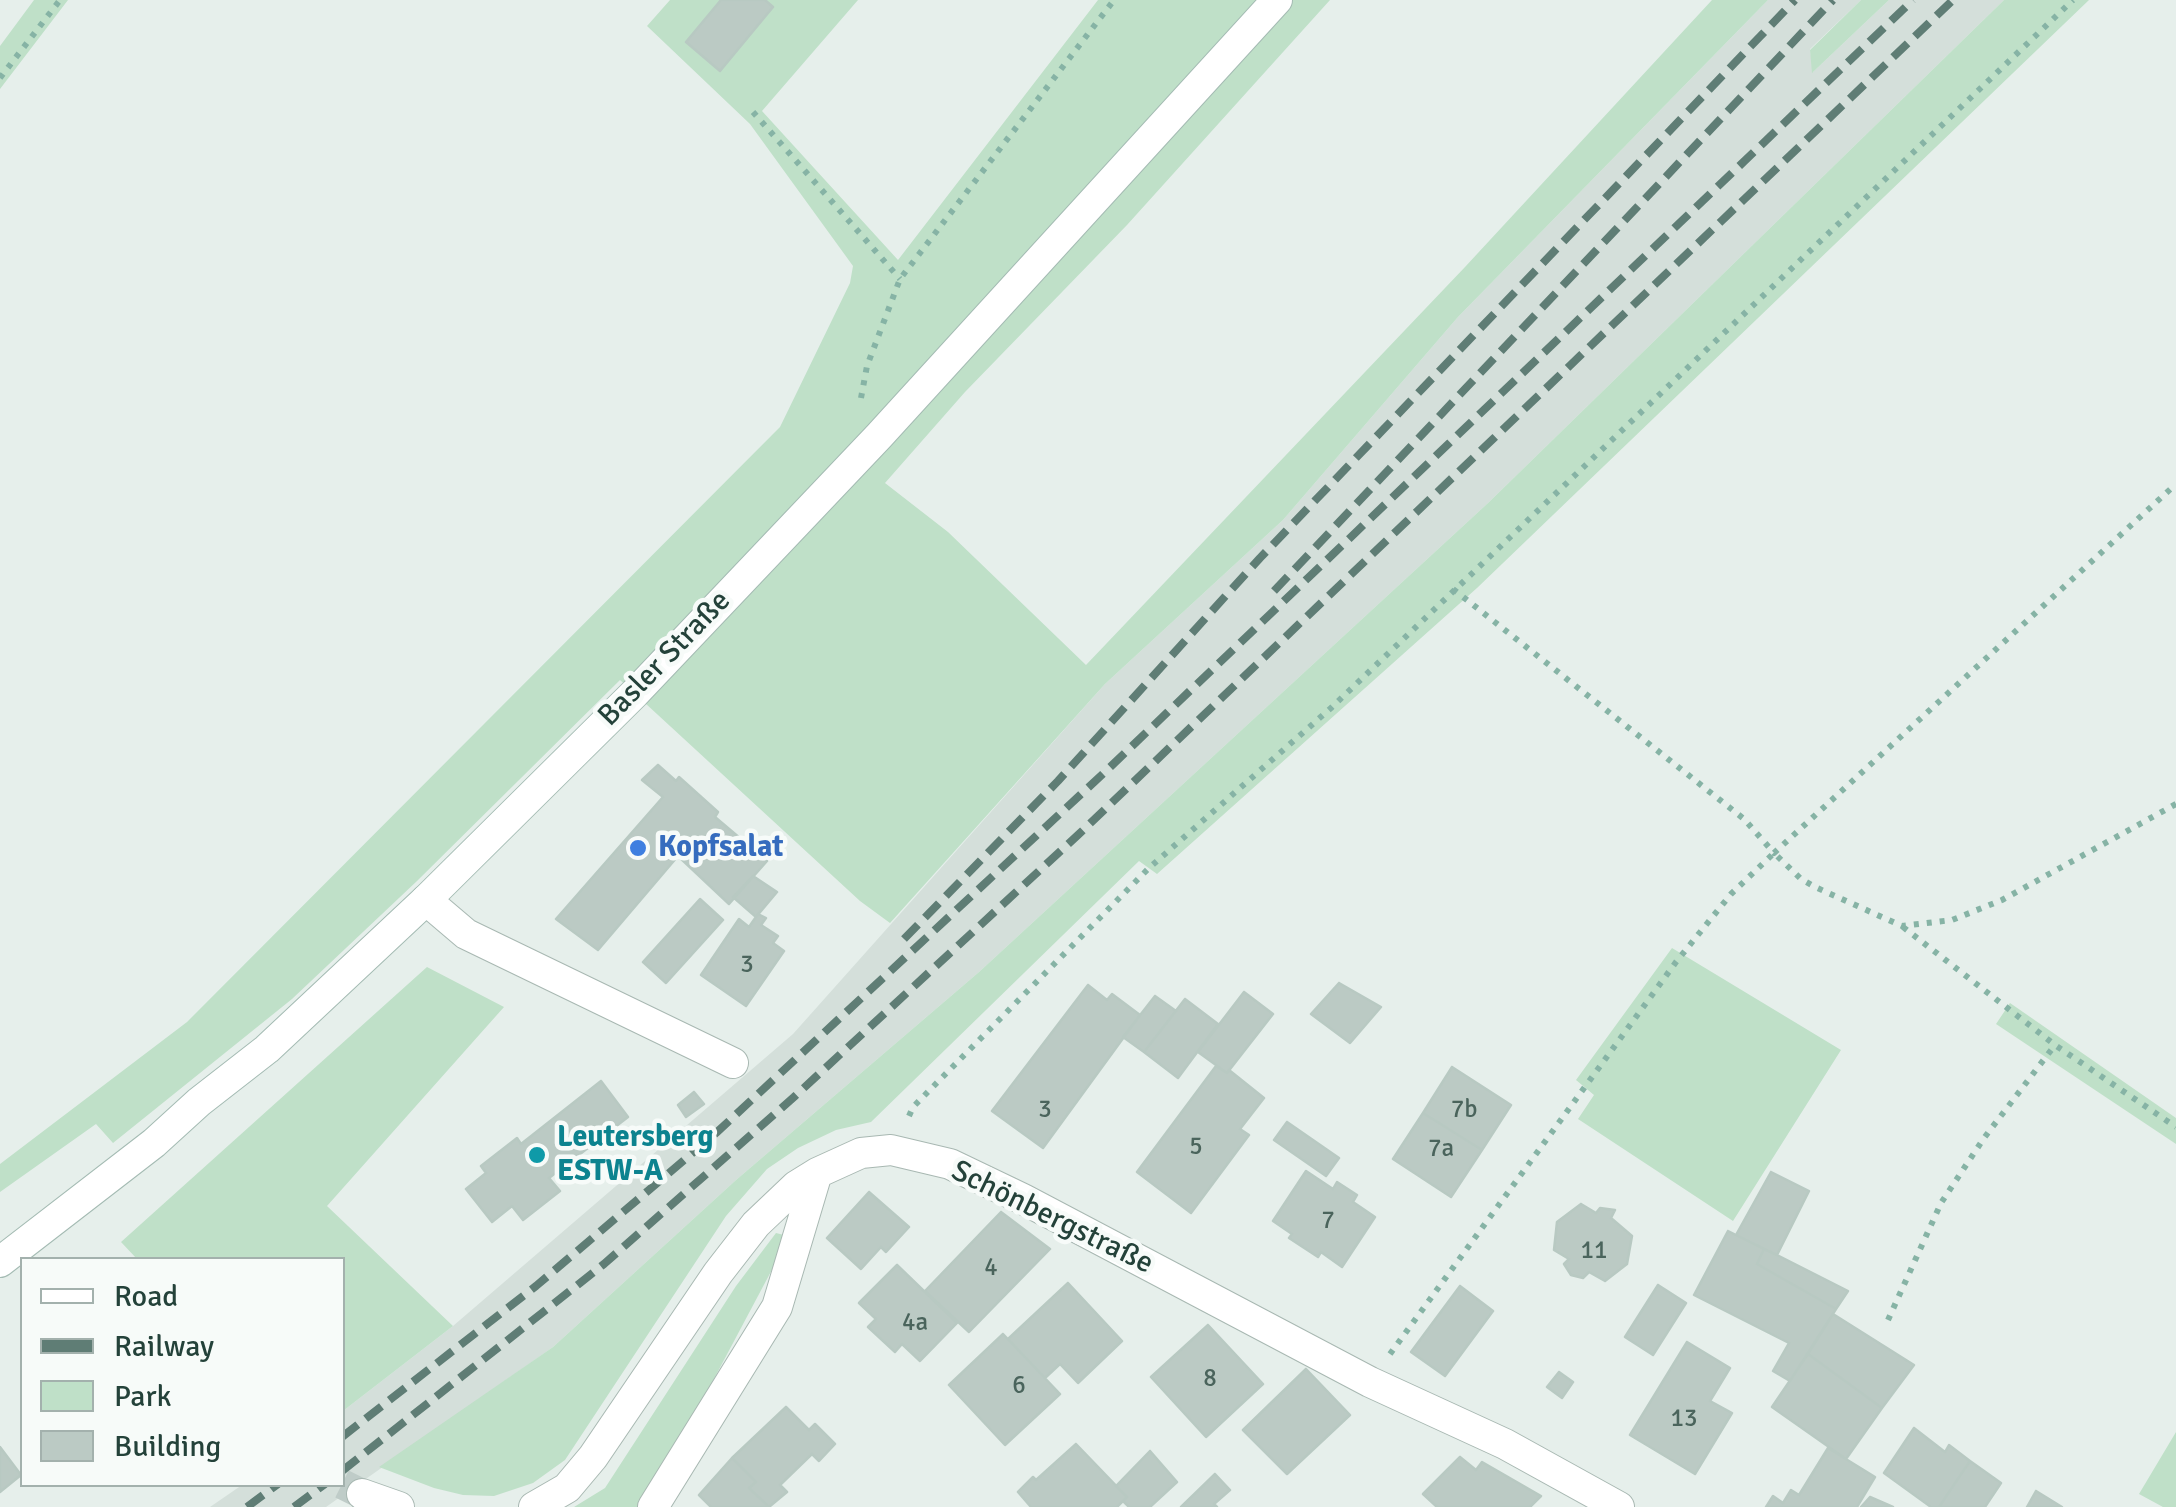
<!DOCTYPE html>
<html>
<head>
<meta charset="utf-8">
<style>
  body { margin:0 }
  #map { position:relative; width:2176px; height:1507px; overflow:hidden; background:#e6efeb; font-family:Signika,sans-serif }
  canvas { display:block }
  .legend { position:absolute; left:20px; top:1257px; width:325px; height:230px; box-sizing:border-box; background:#f7fbf9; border:2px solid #a3b1ad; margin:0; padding:12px 18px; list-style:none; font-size:30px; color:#24423a }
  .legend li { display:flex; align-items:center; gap:20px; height:50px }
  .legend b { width:50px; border:2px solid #a3b1ad }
</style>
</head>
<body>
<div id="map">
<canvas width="2176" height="1507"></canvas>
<ul class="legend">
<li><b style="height:12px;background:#fff"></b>Road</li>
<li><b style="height:12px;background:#5f7d75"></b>Railway</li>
<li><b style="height:28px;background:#bfe0c8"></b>Park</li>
<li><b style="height:28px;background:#bbcac4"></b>Building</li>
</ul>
</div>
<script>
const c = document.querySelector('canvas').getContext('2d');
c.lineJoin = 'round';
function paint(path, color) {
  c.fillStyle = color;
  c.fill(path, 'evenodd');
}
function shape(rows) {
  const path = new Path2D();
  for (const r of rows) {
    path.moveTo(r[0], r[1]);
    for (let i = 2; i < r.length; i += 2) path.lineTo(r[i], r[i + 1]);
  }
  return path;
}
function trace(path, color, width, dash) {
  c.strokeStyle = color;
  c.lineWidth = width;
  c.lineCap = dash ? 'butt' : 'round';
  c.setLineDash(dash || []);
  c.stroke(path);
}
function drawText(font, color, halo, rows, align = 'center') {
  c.font = font + ' Signika,sans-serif';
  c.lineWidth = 9;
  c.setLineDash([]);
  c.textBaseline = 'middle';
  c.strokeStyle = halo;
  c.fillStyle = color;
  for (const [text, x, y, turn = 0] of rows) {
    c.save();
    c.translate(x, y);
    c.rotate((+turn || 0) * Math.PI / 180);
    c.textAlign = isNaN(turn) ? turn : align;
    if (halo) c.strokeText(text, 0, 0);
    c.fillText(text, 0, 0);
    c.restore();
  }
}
paint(shape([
  [1768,0,1861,0,1810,49,1813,72,1889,0,2004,0,1488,503,979,972,736,1180,553,1347,326,1507,210,1507,242,1485,342,1484,343,1411,453,1326,793,1034,1105,684,1283,520,1458,317]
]), '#d4dfda');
paint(shape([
  [34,0,68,0,0,89,0,46],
  [670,0,858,0,762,111,898,260,1098,0,1330,0,1127,225,965,392,885,483,948,532,1086,665,1465,267,1712,0,1768,0,1458,317,1283,520,1105,684,890,923,860,901,620,680,417,881,292,999,113,1143,96,1124,0,1192,0,1164,187,1022,780,427,850,283,853,266,750,124,647,26],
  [1861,0,1889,0,1812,73,1810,50],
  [2004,0,2089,0,1477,588,1157,874,1139,861,871,1122,836,1130,798,1148,767,1169,726,1216,565,1460,533,1483,494,1496,463,1495,434,1488,379,1467,553,1347,736,1180,979,972,1488,503],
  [1672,948,1841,1050,1733,1221,1578,1119,1594,1095,1576,1080],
  [427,967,504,1007,327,1206,453,1326,343,1411,342,1260,137,1259,121,1242],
  [2010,1003,2176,1118,2176,1144,1996,1024],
  [776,1233,784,1235,784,1247,656,1488,640,1507,574,1507,605,1488,736,1286],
  [2176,1432,2176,1507,2163,1507,2139,1494]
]), '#bfe0c8');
const building = shape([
  [721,0,765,0,773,7,720,71,686,42,721,0],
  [658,765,676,781,679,777,718,812,715,817,767,861,729,904,678,856,598,950,556,919,663,797,642,780,658,765],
  [753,876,777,892,756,917,733,897,753,876],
  [700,899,723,920,666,983,643,962,700,899],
  [758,914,766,918,761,925,778,936,773,943,784,951,746,1006,701,975,739,919,749,927,758,914],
  [1339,983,1381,1007,1350,1043,1311,1014,1339,983],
  [1088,985,1107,1000,1112,994,1140,1015,1043,1148,992,1111,1088,985],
  [1244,992,1273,1014,1227,1073,1198,1052,1244,992],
  [1155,996,1176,1011,1144,1052,1123,1037,1155,996],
  [1185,999,1218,1024,1178,1078,1144,1052,1185,999],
  [1216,1066,1227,1073,1229,1070,1264,1098,1240,1129,1249,1135,1191,1213,1137,1172,1216,1066],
  [1452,1067,1511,1105,1482,1150,1423,1113,1452,1067],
  [601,1081,628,1117,549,1178,560,1191,523,1220,512,1206,492,1222,466,1189,486,1173,481,1166,517,1138,521,1144,601,1081],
  [694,1092,704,1104,686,1117,678,1105,694,1092],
  [1423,1113,1482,1150,1451,1197,1393,1159,1423,1113],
  [1287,1122,1339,1158,1326,1176,1274,1140,1287,1122],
  [1306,1171,1333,1189,1337,1182,1357,1195,1353,1202,1375,1217,1342,1267,1321,1252,1318,1257,1289,1238,1292,1234,1273,1221,1306,1171],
  [1771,1172,1809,1191,1777,1255,1736,1235,1771,1172],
  [869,1192,909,1227,886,1252,881,1247,861,1269,827,1238,869,1192],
  [1581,1204,1596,1213,1600,1208,1615,1210,1611,1218,1632,1236,1627,1264,1605,1281,1589,1272,1583,1278,1571,1275,1564,1264,1569,1259,1554,1250,1557,1222,1581,1204],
  [1001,1212,1050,1249,969,1332,925,1291,1001,1212],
  [1728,1231,1764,1249,1757,1264,1836,1309,1790,1381,1773,1371,1789,1343,1694,1295,1728,1231],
  [1764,1249,1777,1255,1848,1291,1836,1309,1757,1264,1764,1249],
  [897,1265,957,1323,920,1361,902,1344,895,1352,868,1327,876,1319,859,1303,897,1265],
  [1068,1283,1122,1341,1078,1383,1060,1364,1045,1378,1008,1339,1068,1283],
  [1658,1285,1686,1303,1653,1355,1625,1337,1658,1285],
  [1460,1286,1493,1311,1445,1376,1411,1352,1460,1286],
  [1833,1314,1914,1365,1882,1408,1808,1354,1833,1314],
  [1208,1325,1263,1384,1206,1437,1151,1377,1208,1325],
  [1003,1334,1060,1394,1005,1445,949,1385,1003,1334],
  [1687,1342,1730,1368,1710,1401,1732,1413,1695,1474,1630,1435,1687,1342],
  [1808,1354,1882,1408,1846,1459,1772,1407,1808,1354],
  [1306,1369,1350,1415,1287,1474,1243,1430,1306,1369],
  [1559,1372,1573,1382,1562,1398,1547,1387,1559,1372],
  [786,1407,809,1430,815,1424,835,1444,819,1461,812,1454,780,1485,787,1492,769,1507,749,1488,756,1482,732,1458,786,1407],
  [1914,1428,1945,1452,1949,1445,1970,1461,1939,1507,1931,1507,1884,1473,1914,1428],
  [1076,1444,1127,1497,1117,1507,1031,1507,1018,1492,1033,1477,1036,1480,1076,1444],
  [0,1447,21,1475,0,1492,0,1447],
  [1828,1448,1875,1477,1857,1507,1766,1507,1773,1496,1783,1503,1791,1490,1799,1495,1828,1448],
  [1150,1451,1177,1482,1150,1507,1129,1507,1123,1501,1127,1497,1116,1486,1150,1451],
  [1460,1457,1476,1470,1482,1462,1541,1496,1530,1507,1437,1507,1423,1494,1460,1457],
  [732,1458,756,1482,749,1488,769,1507,711,1507,699,1495,732,1458],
  [1970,1461,2001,1483,1985,1507,1939,1507,1970,1461],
  [1215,1474,1230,1490,1214,1504,1217,1507,1181,1507,1215,1474],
  [2036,1491,2062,1507,2027,1507,2036,1491],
  [1870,1497,1893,1507,1861,1507,1870,1497]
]);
paint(building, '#bbcac4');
trace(building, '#b8c9c2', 2.5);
trace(shape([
  [342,1484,362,1494]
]), '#bfccc8', 30, [30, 15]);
const street = shape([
  [426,900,466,934,733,1063],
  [362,1494,399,1507],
  [534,1507,567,1488,593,1457,718,1273,756,1224,796,1186,817,1173,861,1153,891,1150,950,1164,1023,1199,1370,1382,1505,1444,1619,1507],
  [653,1507,777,1307,817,1173]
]);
const secondary = shape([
  [0,1262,154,1143,199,1102,267,1049,426,900,635,693,879,436,1277,0]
]);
trace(street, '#a8b8b2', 32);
trace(secondary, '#a4bbb3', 32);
trace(shape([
  [0,78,60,0],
  [753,112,900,279],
  [861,398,867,366,900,279,1114,0],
  [1453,589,1744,819,1774,853,2176,484],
  [1903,927,2055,1045,2176,1127],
  [909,1116,913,1107,1149,868,1331,708,2073,0],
  [1888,1320,1941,1203,1984,1138,2055,1045],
  [1390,1354,1676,962,1731,894,1774,853,1801,879,1815,887,1902,926,1952,920,2002,900,2176,804]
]), '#86b3a5', 6, [5, 8]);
trace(street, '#fff', 30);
trace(secondary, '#fff', 30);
trace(shape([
  [1274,591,1833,0],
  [904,939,1058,781,1260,558,1795,0],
  [342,1437,536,1286,716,1133,1106,771,1913,0],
  [342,1471,604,1264,794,1097,1079,834,1953,0],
  [247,1507,278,1484],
  [294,1507,325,1484]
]), '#5f7d75', 8, [20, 10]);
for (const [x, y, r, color] of [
  [638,848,10,"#3f7fe0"],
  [537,1155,10,"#0f9aa8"]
]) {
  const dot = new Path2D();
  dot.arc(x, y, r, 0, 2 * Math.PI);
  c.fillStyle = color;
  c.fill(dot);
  trace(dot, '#f7fbf9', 4);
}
drawText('25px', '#4a645c', null, [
  ["3",747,965],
  ["3",1045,1110],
  ["7b",1464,1110],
  ["5",1196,1147],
  ["7a",1441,1149],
  ["7",1328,1221],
  ["11",1594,1251],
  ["4",991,1268],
  ["4a",915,1323],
  ["8",1210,1379],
  ["6",1019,1386],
  ["13",1684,1419]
]);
drawText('30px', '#24423a', '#f7fbf9', [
  ["Basler Straße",665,659,-46],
  ["Schönbergstraße",1052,1218,26]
]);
drawText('bold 30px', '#366cbe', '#f7fbf9', [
  ["Kopfsalat",658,848]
], 'left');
drawText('bold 30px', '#0d838f', '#f7fbf9', [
  ["Leutersberg",557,1138],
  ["ESTW-A",557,1172]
], 'left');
</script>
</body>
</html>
